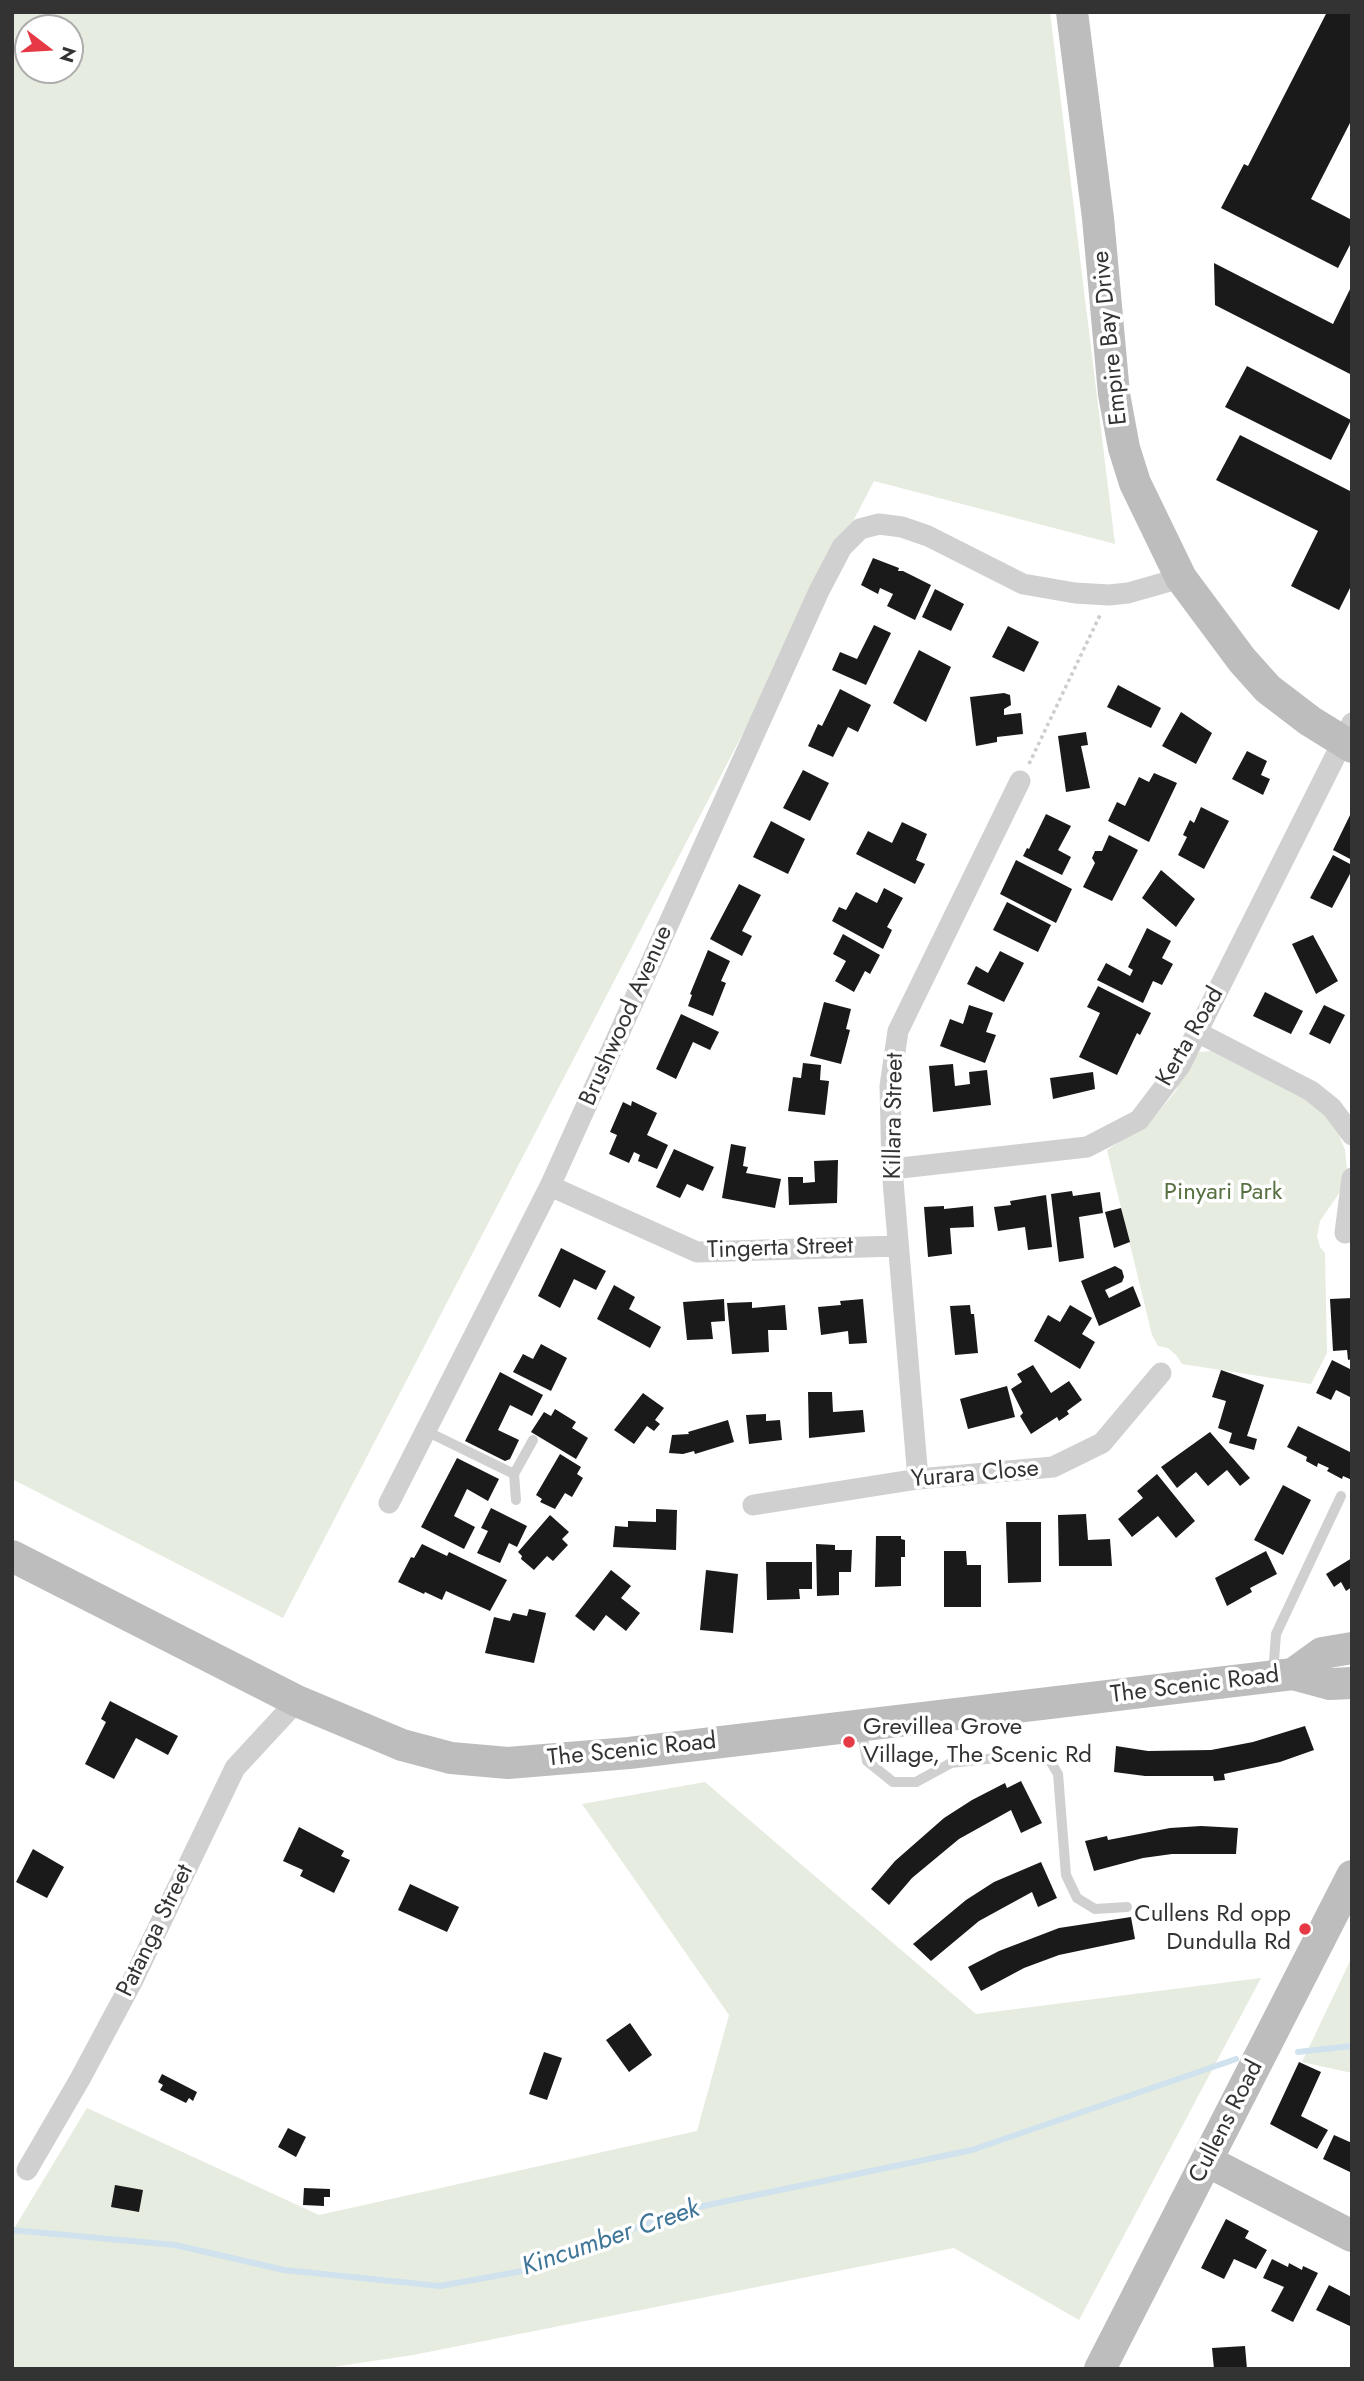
<!DOCTYPE html>
<html>
<head>
<meta charset="utf-8">
<style>
  body { margin:0 }
  #map { position:relative; width:1364px; height:2381px; overflow:hidden; background:#fff; font-family:Jost,sans-serif }
  canvas { display:block }
  .frame { position:absolute; inset:0; border:14px solid #333; pointer-events:none }
  .north { position:absolute; left:14px; top:14px; width:70px; height:70px; box-sizing:border-box; background:#fff; border:2px solid #adadad; border-radius:50%; rotate:107deg; font-size:19px; font-weight:700; line-height:28px; text-align:center; color:#333 }
  .north::after { content:''; display:block; margin:auto; width:24px; height:32px; background:#e63946; clip-path:polygon(50% 0,100% 100%,50% 72%,0 100%) }
</style>
</head>
<body>
<div id="map">
<canvas width="1364" height="2381"></canvas>
<div class="frame"></div>
<div class="north">N</div>
</div>
<script>
const c = document.querySelector('canvas').getContext('2d');
c.lineJoin = 'round';
function paint(path, color) {
  c.fillStyle = color;
  c.fill(path, 'evenodd');
}
function shape(rows) {
  const path = new Path2D();
  for (const r of rows) {
    path.moveTo(r[0], r[1]);
    for (let i = 2; i < r.length; i += 2) path.lineTo(r[i], r[i + 1]);
  }
  return path;
}
function trace(path, color, width, dash) {
  c.strokeStyle = color;
  c.lineWidth = width;
  c.lineCap = dash ? 'butt' : 'round';
  c.setLineDash(dash || []);
  c.stroke(path);
}
function drawText(font, color, halo, rows, align = 'center') {
  c.font = font + ' Jost,sans-serif';
  c.lineWidth = 7;
  c.setLineDash([]);
  c.textBaseline = 'middle';
  c.strokeStyle = halo;
  c.fillStyle = color;
  for (const [text, x, y, turn = 0] of rows) {
    c.save();
    c.translate(x, y);
    c.rotate((+turn || 0) * Math.PI / 180);
    c.textAlign = isNaN(turn) ? turn : align;
    if (halo) c.strokeText(text, 0, 0);
    c.fillText(text, 0, 0);
    c.restore();
  }
}
paint(shape([
  [12,12,1050,12,1115,544,874,481,283,1618,12,1479],
  [28,28,70,28,70,70,28,70],
  [1211,1051,1316,1105,1335,1125,1345,1150,1347,1170,1340,1192,1320,1221,1317,1236,1320,1247,1325,1253,1327,1353,1311,1384,1182,1364,1176,1355,1168,1348,1158,1346,1152,1335,1107,1150,1150,1122,1175,1092,1189,1065,1199,1052],
  [705,1782,976,2014,1261,1978,1079,2320,954,2248,413,2355,320,2369,12,2369,12,2232,87,2108,319,2215,697,2131,729,2015,582,1804],
  [1352,1957,1352,2073,1302,2062]
]), '#e6ecdf');
trace(shape([
  [1298,2052,1352,2046],
  [12,2230,175,2245,284,2270,440,2286,528,2270,679,2211,972,2150,1236,2059]
]), '#cfe2ee', 6);
paint(shape([
  [1327,12,1352,12,1352,119,1311,199,1352,220,1352,241,1338,268,1221,208,1244,164,1248,166],
  [1214,263,1333,324,1352,285,1352,375,1215,305],
  [1247,366,1351,420,1331,460,1225,407],
  [1240,435,1352,492,1352,584,1339,610,1291,586,1318,531,1216,480],
  [873,558,899,568,898,571,903,571,931,585,915,620,887,606,893,594,880,588,878,594,861,585],
  [935,589,964,604,951,631,922,617],
  [874,625,891,633,866,685,832,670,840,652,857,659],
  [1008,626,1039,642,1024,672,992,657],
  [919,650,951,667,926,722,893,703],
  [1118,685,1161,708,1151,728,1107,707],
  [840,689,871,705,858,732,848,727,833,757,808,746,818,724,822,726],
  [1004,693,1010,695,1011,705,1004,709,1004,715,1021,713,1023,734,997,737,997,742,976,746,970,697],
  [1181,712,1212,733,1196,764,1162,746],
  [1086,732,1088,745,1081,746,1090,788,1066,792,1058,736],
  [1247,751,1267,761,1261,775,1270,779,1263,795,1232,779],
  [803,770,829,783,810,821,783,808],
  [1154,773,1177,783,1149,842,1108,821,1117,802,1125,806,1139,777,1149,782],
  [1201,807,1229,821,1204,869,1178,855,1187,837,1183,835,1190,820,1194,823],
  [1352,811,1352,860,1333,850],
  [1046,814,1071,826,1058,850,1071,857,1062,875,1023,856,1027,848,1029,849],
  [771,821,805,839,788,874,753,857],
  [902,822,927,834,916,860,925,864,915,884,856,854,868,831,892,843],
  [1109,835,1138,850,1112,901,1083,887,1095,863,1092,858,1095,851,1102,851],
  [1333,855,1352,865,1352,870,1332,908,1310,898],
  [1016,860,1072,889,1056,923,1000,894],
  [1161,870,1195,899,1176,927,1142,898],
  [739,884,761,895,742,931,752,936,742,956,710,939],
  [884,888,903,898,887,927,892,930,883,949,832,921,839,907,846,910,856,892,877,903],
  [1007,902,1051,925,1038,952,993,930],
  [1147,928,1171,941,1162,958,1173,964,1162,985,1153,981,1143,1003,1097,980,1106,963,1130,976,1133,970,1128,967],
  [843,934,880,955,870,974,865,971,854,992,835,981,846,961,833,954],
  [1313,935,1338,981,1316,994,1292,944],
  [708,950,730,961,721,981,726,983,713,1016,688,1006,692,995,690,994],
  [1000,951,1024,963,1004,1002,967,984,976,966,988,973],
  [1098,986,1151,1013,1140,1035,1137,1033,1117,1075,1079,1057,1100,1013,1087,1007],
  [1265,992,1303,1011,1291,1034,1253,1016],
  [824,1002,851,1009,846,1029,850,1030,841,1064,810,1056],
  [969,1005,993,1013,986,1032,996,1035,985,1063,940,1046,950,1019,963,1024],
  [1324,1005,1345,1015,1330,1044,1309,1034],
  [681,1014,719,1032,710,1050,693,1042,676,1079,656,1069],
  [803,1063,821,1065,820,1080,829,1081,825,1115,788,1111,793,1077,801,1078],
  [953,1064,955,1086,970,1084,969,1072,987,1070,991,1105,933,1112,929,1066],
  [1093,1072,1095,1089,1053,1099,1050,1078],
  [632,1101,657,1113,647,1135,668,1145,657,1169,638,1161,640,1155,634,1152,629,1163,609,1154,617,1135,610,1132,623,1102,631,1106],
  [731,1144,746,1147,743,1166,748,1167,746,1173,781,1179,775,1208,722,1198],
  [674,1149,714,1167,703,1191,687,1184,680,1198,656,1187],
  [838,1160,837,1203,789,1205,788,1177,803,1177,803,1183,815,1182,814,1161],
  [1072,1191,1073,1196,1100,1192,1103,1213,1079,1217,1084,1258,1059,1262,1051,1194],
  [1046,1195,1052,1247,1028,1250,1025,1227,998,1231,994,1207,1011,1205,1010,1201],
  [944,1206,944,1209,973,1206,974,1227,950,1228,952,1254,928,1257,924,1207],
  [1121,1208,1130,1242,1114,1248,1105,1212],
  [561,1248,606,1271,596,1290,574,1279,560,1308,538,1296],
  [1115,1266,1122,1270,1124,1277,1122,1282,1105,1290,1109,1298,1133,1286,1141,1306,1099,1326,1081,1281],
  [614,1285,635,1297,629,1309,661,1327,650,1348,597,1319],
  [1352,1298,1352,1359,1348,1360,1347,1350,1333,1351,1330,1299],
  [724,1299,725,1321,711,1322,713,1339,687,1340,683,1302],
  [863,1299,867,1343,849,1344,848,1331,821,1335,818,1307,841,1305,840,1301],
  [752,1302,752,1308,785,1305,787,1330,768,1330,769,1352,732,1354,727,1303],
  [970,1305,971,1314,974,1314,978,1353,955,1355,950,1306],
  [1070,1305,1092,1318,1082,1334,1095,1342,1080,1369,1034,1341,1048,1315,1060,1322],
  [541,1344,567,1358,551,1391,513,1372,523,1354,533,1359],
  [1332,1360,1352,1370,1352,1398,1336,1390,1331,1400,1316,1393],
  [1033,1365,1051,1393,1069,1381,1082,1400,1067,1411,1069,1414,1059,1421,1057,1417,1031,1434,1020,1416,1023,1413,1011,1389,1022,1382,1017,1374],
  [1221,1370,1264,1385,1247,1436,1257,1439,1254,1450,1229,1443,1232,1433,1218,1428,1226,1401,1212,1397],
  [500,1372,543,1395,532,1416,510,1405,498,1430,519,1440,510,1459,505,1461,465,1441],
  [1007,1386,1015,1417,968,1429,960,1399],
  [808,1392,832,1392,833,1412,863,1410,865,1432,809,1438],
  [643,1393,664,1408,655,1420,660,1424,654,1431,647,1426,634,1444,614,1430],
  [555,1409,576,1422,572,1428,588,1438,576,1459,531,1432,544,1412,551,1416],
  [766,1414,766,1421,780,1420,782,1440,749,1444,746,1415],
  [728,1420,734,1442,695,1454,694,1451,683,1454,669,1453,672,1435,689,1434,688,1432],
  [1298,1426,1352,1453,1352,1480,1343,1476,1342,1479,1327,1471,1329,1468,1318,1463,1317,1467,1306,1461,1307,1457,1287,1447],
  [1210,1432,1250,1478,1240,1486,1227,1470,1208,1486,1196,1472,1177,1488,1161,1467],
  [560,1454,581,1467,577,1474,583,1478,572,1497,565,1493,555,1509,540,1502,542,1499,536,1495],
  [457,1458,499,1479,488,1501,467,1489,454,1516,475,1527,464,1549,421,1527],
  [1157,1474,1195,1521,1176,1538,1158,1516,1132,1537,1118,1519,1143,1498,1137,1491],
  [1283,1485,1311,1500,1283,1555,1254,1540],
  [491,1508,527,1526,517,1547,509,1543,500,1563,477,1553,488,1531,481,1528],
  [656,1509,677,1510,676,1550,613,1547,615,1526,628,1527,628,1521,656,1522],
  [1086,1514,1088,1540,1110,1539,1112,1566,1059,1566,1058,1515],
  [550,1515,569,1532,562,1539,568,1545,553,1561,547,1556,534,1570,521,1559,522,1556,518,1552],
  [1006,1522,1041,1522,1041,1582,1008,1583],
  [876,1536,901,1536,901,1539,905,1540,905,1557,901,1557,901,1586,875,1587],
  [422,1544,447,1556,449,1552,507,1580,490,1611,446,1591,442,1600,425,1592,424,1594,398,1582,411,1557,414,1558],
  [816,1544,835,1545,835,1550,852,1550,851,1572,839,1572,839,1595,817,1596],
  [944,1551,966,1551,967,1565,981,1565,981,1607,944,1607],
  [1266,1551,1277,1574,1250,1588,1252,1592,1227,1606,1215,1578],
  [1352,1558,1352,1587,1346,1591,1341,1582,1334,1587,1326,1574],
  [766,1562,812,1562,812,1589,799,1589,800,1599,767,1600],
  [611,1570,631,1586,621,1598,640,1613,626,1631,606,1615,594,1631,575,1616],
  [706,1570,738,1574,733,1633,700,1630],
  [529,1609,546,1613,534,1663,485,1653,494,1617,510,1621,513,1613,527,1616],
  [110,1701,178,1736,168,1755,136,1738,114,1779,85,1764,106,1722,101,1719],
  [1305,1726,1314,1750,1280,1762,1224,1774,1225,1780,1214,1781,1213,1776,1145,1776,1114,1772,1116,1746,1148,1751,1211,1750,1253,1742],
  [1021,1781,1042,1823,1021,1833,1011,1810,959,1839,912,1878,889,1905,871,1889,895,1861,944,1818,972,1800,1005,1783,1007,1788],
  [1201,1826,1238,1828,1236,1854,1172,1854,1143,1858,1094,1871,1085,1841,1107,1836,1108,1840,1170,1828],
  [299,1827,344,1851,341,1856,350,1860,334,1893,300,1876,303,1870,283,1861],
  [33,1849,64,1867,47,1898,16,1882],
  [1041,1862,1057,1898,1038,1907,1032,1892,979,1921,931,1961,913,1944,966,1900,994,1882],
  [410,1884,459,1907,447,1932,398,1910],
  [1131,1917,1135,1939,1059,1955,1024,1968,981,1991,968,1967,999,1951,1059,1928],
  [630,2023,652,2055,629,2072,606,2040],
  [544,2052,562,2058,547,2100,529,2094],
  [1299,2062,1321,2072,1301,2116,1328,2130,1317,2149,1270,2124],
  [162,2074,197,2092,193,2101,189,2098,186,2103,160,2090,163,2085,158,2082],
  [288,2128,306,2137,296,2157,278,2147],
  [1334,2135,1352,2143,1352,2173,1323,2159],
  [115,2185,143,2190,139,2212,111,2207],
  [304,2188,330,2189,330,2197,324,2197,324,2206,303,2205],
  [1226,2219,1249,2231,1245,2238,1267,2250,1256,2269,1234,2259,1224,2279,1201,2268],
  [1272,2259,1288,2267,1289,2263,1302,2270,1303,2266,1318,2273,1293,2322,1271,2311,1284,2287,1263,2278],
  [1329,2285,1350,2296,1352,2291,1352,2327,1316,2310],
  [1245,2346,1247,2369,1214,2369,1212,2348]
]), '#1a1a1a');
trace(shape([
  [1029,764,1101,613]
]), '#cdcdcd', 3.5, [3.5, 3.5]);
trace(shape([
  [426,1431,514,1474,533,1440],
  [514,1474,516,1500],
  [1273,1674,1276,1634,1341,1496],
  [861,1728,867,1761,893,1782,916,1782,951,1763,1022,1755,1049,1759,1058,1774,1066,1875,1077,1898,1095,1909,1127,1907]
]), '#d0d0d0', 10);
trace(shape([
  [1197,1032,1311,1091,1332,1108,1352,1135],
  [892,1169,1087,1147,1139,1120,1180,1066,1352,723],
  [550,1186,697,1252,898,1246],
  [1345,1233,1352,1178],
  [918,1479,892,1169,890,1086,898,1031,1020,781],
  [389,1503,550,1186,819,591,842,547,860,529,879,524,902,527,928,536,1023,584,1075,593,1109,595,1128,593,1181,578],
  [753,1505,918,1479,1053,1467,1102,1443,1161,1373],
  [27,2170,80,2079,133,1980,235,1768,297,1701]
]), '#d0d0d0', 21);
trace(shape([
  [1072,12,1098,218,1114,394,1124,448,1135,483,1181,578,1242,660,1268,689,1310,721,1352,747],
  [12,1556,297,1701,402,1745,451,1758,508,1763,629,1753,1293,1674,1330,1684,1352,1683],
  [1293,1674,1322,1653,1352,1648],
  [1207,2161,1352,2236],
  [1100,2369,1352,1876]
]), '#bdbdbd', 32);
for (const [x, y, r, color] of [
  [849,1742,7,"#e63946"],
  [1305,1929,7,"#e63946"]
]) {
  const dot = new Path2D();
  dot.arc(x, y, r, 0, 2 * Math.PI);
  c.fillStyle = color;
  c.fill(dot);
  trace(dot, '#fff', 2.5);
}
drawText('24px', '#333', '#fff', [
  ["Empire Bay Drive",1111,338,-96],
  ["Brushwood Avenue",627,1016,-66],
  ["Kerta Road",1191,1037,-60],
  ["Killara Street",895,1116,-89],
  ["Tingerta Street",780,1249,-2],
  ["Yurara Close",975,1475,-5],
  ["The Scenic Road",1195,1686,-7],
  ["The Scenic Road",632,1751,-6],
  ["Patanga Street",156,1931,-64],
  ["Cullens Road",1227,2122,-63]
]);
drawText('24px', '#56703f', '#fff', [
  ["Pinyari Park",1223,1193]
]);
drawText('24px', '#333', '#fff', [
  ["Grevillea Grove",863,1728],
  ["Village, The Scenic Rd",863,1756],
  ["Cullens Rd opp",1291,1915,"right"],
  ["Dundulla Rd",1291,1943,"right"]
], 'left');
drawText('italic 26px', '#3f7597', '#fff', [
  ["Kincumber Creek",611,2239,-19]
]);
</script>
</body>
</html>
